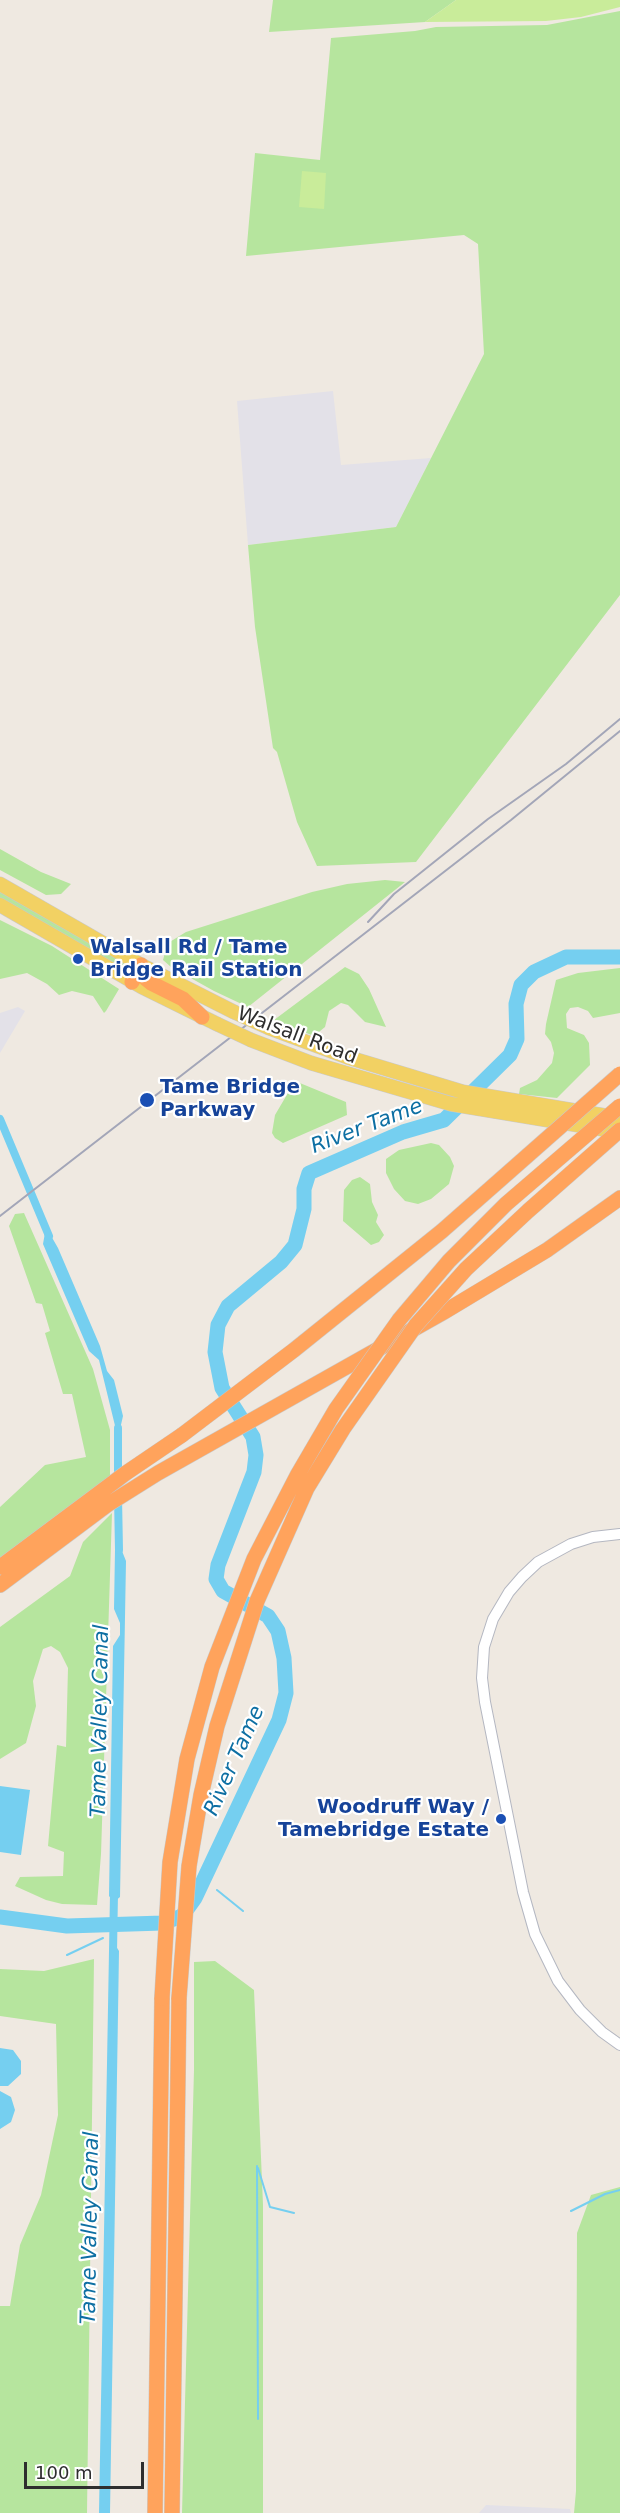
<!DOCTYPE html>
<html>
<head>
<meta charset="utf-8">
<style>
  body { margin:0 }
  #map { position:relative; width:620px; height:2513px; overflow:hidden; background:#efe9e1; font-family:"DejaVu Sans",sans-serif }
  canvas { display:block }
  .scale { position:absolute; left:24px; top:2462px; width:120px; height:27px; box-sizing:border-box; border:3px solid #2e2e2e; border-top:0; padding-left:8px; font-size:18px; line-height:21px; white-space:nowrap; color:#2e2e2e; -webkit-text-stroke:4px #fff; paint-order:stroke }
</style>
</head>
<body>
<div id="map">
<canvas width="620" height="2513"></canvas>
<div class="scale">100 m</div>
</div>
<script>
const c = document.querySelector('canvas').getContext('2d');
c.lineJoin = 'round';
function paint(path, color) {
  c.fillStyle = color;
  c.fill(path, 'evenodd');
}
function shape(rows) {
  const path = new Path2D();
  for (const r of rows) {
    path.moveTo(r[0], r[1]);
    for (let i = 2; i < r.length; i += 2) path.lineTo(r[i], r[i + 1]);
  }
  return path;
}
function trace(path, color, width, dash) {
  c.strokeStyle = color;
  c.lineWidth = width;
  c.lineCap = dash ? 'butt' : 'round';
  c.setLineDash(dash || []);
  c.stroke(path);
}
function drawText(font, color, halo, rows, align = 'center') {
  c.font = font + ' "DejaVu Sans",sans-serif';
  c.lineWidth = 4.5;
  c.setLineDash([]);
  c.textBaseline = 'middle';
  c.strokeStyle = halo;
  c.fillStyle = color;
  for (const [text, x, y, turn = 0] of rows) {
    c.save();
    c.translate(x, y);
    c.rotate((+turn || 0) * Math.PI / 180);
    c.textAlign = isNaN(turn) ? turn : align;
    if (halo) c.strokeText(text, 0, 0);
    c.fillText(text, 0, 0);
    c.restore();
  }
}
paint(shape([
  [333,391,341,465,431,458,396,527,248,545,237,401],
  [18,1007,25,1011,0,1053,0,1013],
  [486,2505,570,2509,571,2513,479,2513]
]), '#e3e1e8');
paint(shape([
  [273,0,456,0,425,22,269,32],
  [620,11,620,595,416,862,317,866,297,822,277,752,273,748,255,627,248,545,396,527,484,354,478,244,464,235,246,256,255,153,320,160,331,38,415,31,436,27,547,25],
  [0,849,41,872,71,884,61,894,46,895,0,870],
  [385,880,405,882,248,1007,214,991,171,967,163,960,168,943,186,932,312,892,347,884],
  [0,890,126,964,117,968,0,900],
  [0,920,52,946,119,989,106,1011,104,1013,93,996,72,991,59,995,47,984,27,973,0,979],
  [345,967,359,974,369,989,386,1027,365,1022,348,1005,341,1003,329,1011,325,1027,314,1036,274,1020],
  [620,968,620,1013,593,1018,588,1011,578,1007,570,1008,566,1014,567,1028,584,1035,589,1043,590,1065,557,1098,519,1094,520,1088,537,1080,552,1063,554,1053,551,1042,545,1034,546,1024,556,980,578,973],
  [295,1081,346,1102,347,1115,283,1143,275,1138,272,1133,275,1115],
  [431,1143,439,1145,450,1157,454,1166,449,1184,431,1199,418,1204,405,1201,394,1189,386,1173,386,1159,399,1150],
  [360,1177,370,1184,372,1202,378,1215,376,1222,384,1235,379,1242,371,1245,343,1221,344,1190,352,1180],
  [24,1213,93,1369,110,1430,110,1476,0,1558,0,1507,45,1465,86,1457,72,1394,63,1394,45,1333,50,1331,42,1304,36,1303,9,1226,15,1214],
  [112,1513,101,1854,97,1905,62,1904,46,1900,15,1886,20,1877,63,1876,64,1852,48,1846,57,1745,66,1747,68,1668,60,1652,51,1646,43,1649,33,1681,36,1706,26,1743,0,1759,0,1627,70,1576,83,1542],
  [94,1959,87,2513,0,2513,0,2306,10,2306,20,2245,41,2195,58,2115,56,2024,0,2016,0,1969,44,1971],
  [215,1961,254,1990,263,2205,263,2513,182,2513,194,2070,194,1962],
  [620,2187,620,2513,574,2513,576,2491,577,2233,591,2195]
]), '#b6e59e');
paint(shape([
  [456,0,620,0,620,7,581,17,546,21,425,22],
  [302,171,326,173,324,209,299,207]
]), '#c9ec9a');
paint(shape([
  [46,1227,58,1248,100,1346,107,1371,114,1380,123,1416,118,1438,99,1360,89,1351,43,1244],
  [118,1541,126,1561,120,1897,114,1902,109,1896,113,1646,120,1635,120,1623,114,1609,115,1550],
  [0,1786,30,1790,21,1855,0,1852],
  [114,1943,119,1951,110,2513,99,2513,109,1951],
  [0,2048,13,2050,21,2061,21,2074,8,2086,0,2086],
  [0,2091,11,2097,15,2110,11,2122,0,2129]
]), '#75cff0');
trace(shape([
  [217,1890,243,1911],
  [67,1955,103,1938],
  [257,2166,258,2419],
  [258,2168,270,2207,294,2213],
  [571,2211,605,2194,620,2190]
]), '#75cff0', 2);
trace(shape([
  [0,1119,49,1236],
  [118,1428,118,1481],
  [118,1497,119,1550],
  [113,1952,114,1893]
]), '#75cff0', 8);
trace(shape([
  [0,1917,67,1926,163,1923,182,1916,195,1898,279,1720,286,1693,284,1658,278,1631,268,1616,223,1591,216,1579,218,1565,254,1472,256,1455,253,1437,222,1388,215,1352,218,1325,228,1306,281,1262,295,1245,304,1209,304,1189,309,1173,403,1132,444,1120,510,1055,517,1039,516,1004,521,985,534,972,566,957,620,957]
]), '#75cff0', 15);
const minor = shape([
  [620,1534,593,1537,571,1544,538,1562,522,1577,509,1592,493,1619,484,1647,482,1678,485,1702,523,1892,535,1934,558,1981,580,2010,602,2032,620,2045]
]);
const major = shape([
  [0,884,141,965,234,1012],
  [0,905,142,987,217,1024],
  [269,1028,347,1057,463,1092,620,1118],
  [251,1040,311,1063,451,1104,620,1132]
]);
const highway = shape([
  [141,965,146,979,151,983,183,999,202,1017],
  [132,982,141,965],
  [0,1567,126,1473,182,1435],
  [0,1585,107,1505,158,1473,444,1312,547,1250,620,1198],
  [155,2513,162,1998],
  [172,2513,179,1998]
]);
trace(minor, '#b4b7c1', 12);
trace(major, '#c9c9c9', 15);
trace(highway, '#c9c9c9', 16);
trace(minor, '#fff', 10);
trace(major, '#f2d163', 14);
trace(highway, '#ffa35c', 15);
trace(shape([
  [368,922,394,894,488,819,566,764,620,719],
  [0,1216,511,820,620,731]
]), '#a3a6b8', 2);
const majorBridge = shape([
  [234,1012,269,1028],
  [217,1024,251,1040]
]);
const highwayBridge = shape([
  [182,1435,294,1350,442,1231,620,1074],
  [162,1998,170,1862,187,1759,212,1667,254,1559,298,1474,336,1409,399,1320,449,1261,506,1204,620,1106],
  [179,1998,189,1866,201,1795,217,1726,257,1601,307,1488,343,1429,416,1325,466,1269,528,1211,620,1130]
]);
trace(majorBridge, '#c9c9c9', 15, []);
trace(highwayBridge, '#c9c9c9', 16, []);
trace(majorBridge, '#f2d163', 14);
trace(highwayBridge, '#ffa35c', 15);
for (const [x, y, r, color] of [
  [78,959,6,"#1a4fb4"],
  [147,1100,8,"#1a4fb4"],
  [501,1819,6,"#1a4fb4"]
]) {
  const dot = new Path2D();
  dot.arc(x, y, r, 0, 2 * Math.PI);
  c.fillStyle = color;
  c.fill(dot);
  trace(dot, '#fff', 2);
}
drawText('bold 20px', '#164399', '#fff', [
  ["Walsall Rd / Tame",90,948],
  ["Bridge Rail Station",90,971],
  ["Tame Bridge",160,1088],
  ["Parkway",160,1111],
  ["Woodruff Way /",489,1808,"right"],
  ["Tamebridge Estate",489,1831,"right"]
], 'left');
drawText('20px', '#2e2e2e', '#fff', [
  ["Walsall Road",297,1036,21]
]);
drawText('italic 21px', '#0d6fa3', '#fff', [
  ["River Tame",367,1127,-21],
  ["Tame Valley Canal",101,1721,-89],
  ["River Tame",235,1761,-66],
  ["Tame Valley Canal",91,2228,-89]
]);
</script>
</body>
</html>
